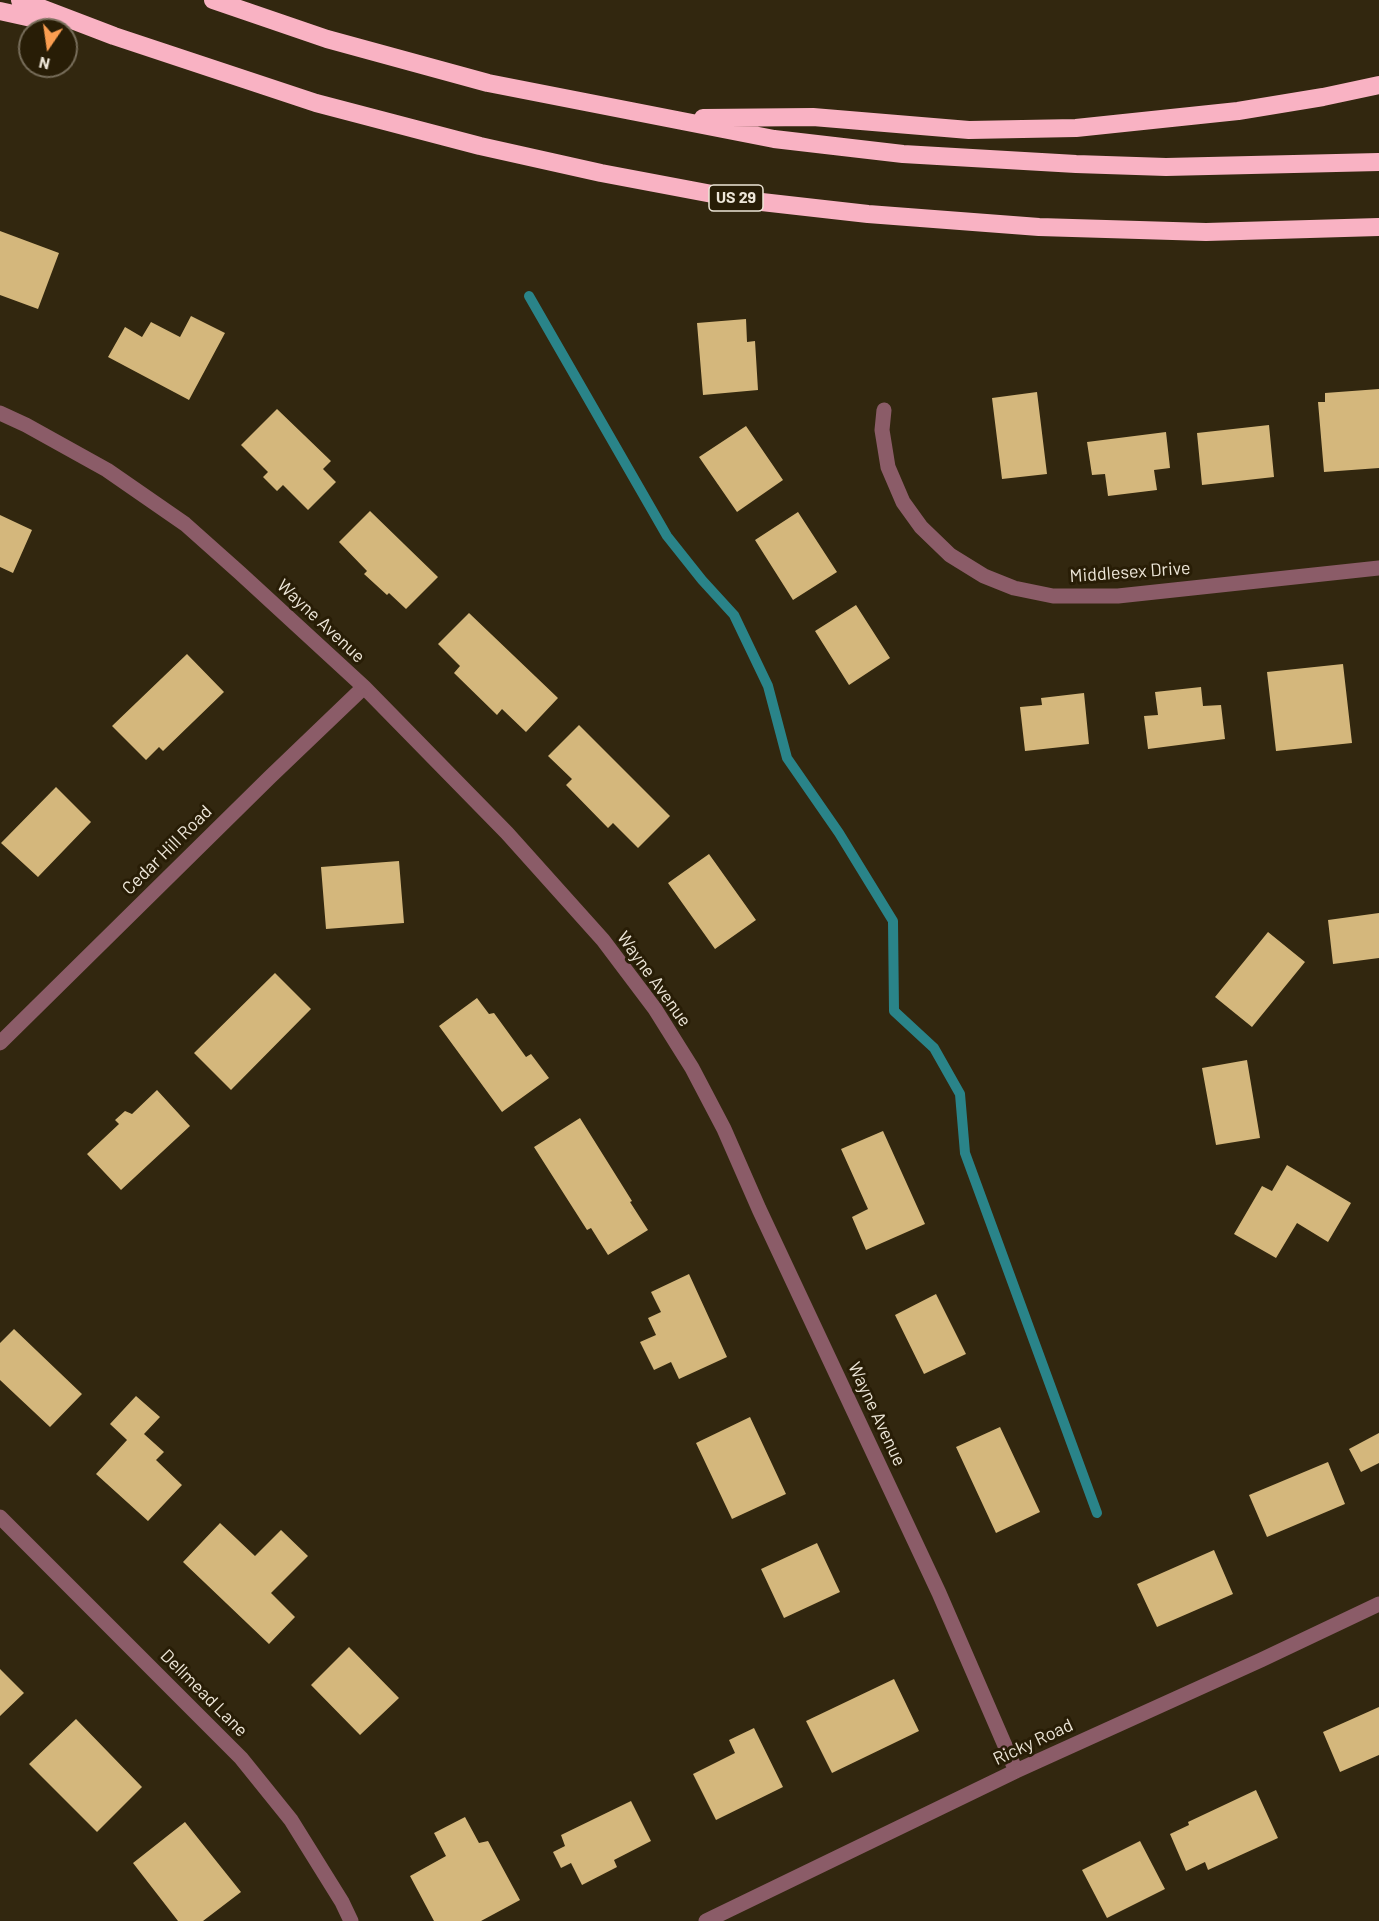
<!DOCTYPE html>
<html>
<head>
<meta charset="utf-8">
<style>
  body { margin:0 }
  #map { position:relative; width:1379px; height:1921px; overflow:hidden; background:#32270f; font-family:Barlow,sans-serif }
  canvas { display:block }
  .north { position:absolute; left:18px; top:18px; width:60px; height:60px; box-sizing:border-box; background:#281d06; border:2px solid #776d5a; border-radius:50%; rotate:193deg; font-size:16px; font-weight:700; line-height:24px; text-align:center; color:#ede6d8 }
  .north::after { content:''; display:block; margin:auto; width:21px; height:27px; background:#fb9e51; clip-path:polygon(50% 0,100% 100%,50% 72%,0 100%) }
</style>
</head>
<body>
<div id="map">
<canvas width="1379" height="1921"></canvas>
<div class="north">N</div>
</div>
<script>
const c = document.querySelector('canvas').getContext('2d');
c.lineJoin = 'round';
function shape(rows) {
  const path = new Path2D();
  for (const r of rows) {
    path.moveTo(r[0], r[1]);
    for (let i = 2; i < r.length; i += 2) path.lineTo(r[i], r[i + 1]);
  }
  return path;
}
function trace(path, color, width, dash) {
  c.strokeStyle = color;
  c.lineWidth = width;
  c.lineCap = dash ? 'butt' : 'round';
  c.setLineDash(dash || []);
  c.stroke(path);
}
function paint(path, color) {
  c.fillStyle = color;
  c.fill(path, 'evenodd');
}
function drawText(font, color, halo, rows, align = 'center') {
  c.font = font + ' Barlow,sans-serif';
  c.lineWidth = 6;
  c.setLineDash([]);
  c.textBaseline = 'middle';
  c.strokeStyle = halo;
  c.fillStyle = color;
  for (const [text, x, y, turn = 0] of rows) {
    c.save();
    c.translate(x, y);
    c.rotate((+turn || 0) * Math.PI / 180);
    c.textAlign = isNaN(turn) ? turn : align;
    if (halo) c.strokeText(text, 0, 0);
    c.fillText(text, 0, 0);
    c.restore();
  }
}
trace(shape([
  [529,296,667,536,702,580,734,615,768,686,787,758,839,833,893,921,894,1011,934,1048,960,1094,965,1153,1097,1513]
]), '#2a8489', 10);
paint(shape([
  [0,231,59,253,38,309,0,295],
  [191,316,225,333,189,400,108,357,125,327,142,337,151,322,180,337],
  [746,319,747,342,755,341,758,390,703,395,697,323],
  [1379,389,1379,468,1324,472,1318,402,1325,402,1325,393],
  [1037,392,1047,474,1002,479,992,398],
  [277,409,331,461,323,469,336,482,308,510,283,485,277,491,263,477,268,472,241,445],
  [1269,425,1274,477,1202,485,1197,433],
  [746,426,783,480,737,512,699,457],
  [1166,432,1170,468,1154,470,1157,490,1108,496,1105,474,1092,475,1087,442],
  [370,511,438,577,406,609,389,593,387,595,364,574,367,571,339,542],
  [798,512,837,572,793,600,755,540],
  [0,515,32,530,13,573,0,567],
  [856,605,890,658,849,685,815,631],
  [469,613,558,698,526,732,502,709,497,715,454,673,460,666,438,644],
  [187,654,224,692,163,751,159,747,146,760,112,726],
  [1343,664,1352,743,1276,751,1267,672],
  [1201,687,1203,706,1221,705,1225,739,1148,749,1144,716,1158,715,1155,692],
  [1084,693,1089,744,1025,751,1020,707,1042,705,1041,698],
  [579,725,670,816,638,848,613,823,608,828,566,785,572,779,548,756],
  [56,787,91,822,38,877,1,843],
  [709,854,756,920,715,949,668,883],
  [399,861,404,923,326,929,321,867],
  [1379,913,1379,958,1333,964,1328,920],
  [1268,932,1305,962,1252,1027,1215,997],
  [275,973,311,1009,231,1090,194,1053],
  [477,998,489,1014,494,1013,526,1057,531,1054,549,1078,502,1112,439,1026],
  [1247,1060,1260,1138,1216,1145,1202,1068],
  [157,1090,190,1126,121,1190,87,1154,119,1124,115,1120,125,1111,132,1114],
  [580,1118,632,1201,630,1202,648,1230,608,1255,591,1228,587,1230,534,1147],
  [883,1131,925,1224,866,1250,852,1217,868,1209,841,1149],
  [1287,1165,1351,1203,1328,1242,1297,1223,1276,1258,1234,1234,1262,1186,1272,1191],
  [689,1274,727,1357,679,1379,671,1362,654,1370,640,1342,656,1335,648,1318,661,1312,651,1292],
  [936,1294,966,1354,924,1374,895,1315],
  [14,1329,82,1394,50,1427,0,1380,0,1343],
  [136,1396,160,1417,144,1434,164,1452,156,1460,182,1485,148,1521,96,1474,127,1440,110,1424],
  [750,1417,786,1494,732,1519,696,1443],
  [1000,1427,1040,1512,996,1533,956,1447],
  [1379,1433,1379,1463,1361,1472,1349,1449],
  [1328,1462,1345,1504,1267,1537,1249,1495],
  [220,1523,255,1556,281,1530,308,1556,271,1593,295,1617,269,1644,183,1562],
  [817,1543,840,1592,784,1618,761,1569],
  [1214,1550,1233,1594,1157,1627,1137,1584],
  [349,1647,399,1698,360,1735,311,1685],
  [0,1669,24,1693,0,1716],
  [894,1679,919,1731,832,1773,806,1721],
  [1379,1707,1379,1755,1340,1772,1323,1732],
  [76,1719,142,1787,97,1832,29,1764],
  [754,1728,783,1787,716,1820,693,1774,735,1753,729,1740],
  [1256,1790,1278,1838,1208,1870,1205,1862,1186,1871,1170,1834,1189,1825,1188,1822],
  [631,1801,651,1841,614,1860,617,1867,582,1885,571,1863,561,1868,553,1852,565,1846,561,1835],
  [465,1817,479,1843,488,1841,520,1900,481,1921,434,1921,410,1876,446,1856,434,1833],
  [185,1822,241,1892,203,1921,178,1921,133,1863],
  [1140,1841,1165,1889,1107,1918,1082,1870]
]), '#d4b77c');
trace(shape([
  [884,410,882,430,888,467,903,502,921,527,950,555,984,576,1014,588,1053,596,1118,596,1379,568],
  [0,413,26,425,107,470,185,524,240,573,364,687,507,833,603,940,655,1009,692,1068,724,1129,759,1209,939,1593,1016,1771],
  [0,1043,270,777,364,687],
  [0,1517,241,1758,291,1820,342,1902,351,1921],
  [706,1921,1016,1771,1261,1660,1379,1604]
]), '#8b5c68', 15);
trace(shape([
  [20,0,114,36,316,103,480,146,601,173,744,200,868,214,1039,227,1206,232,1379,227],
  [213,0,327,39,488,83,774,139,903,154,1076,164,1166,167,1379,162],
  [0,11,54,23],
  [703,118,813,117,969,130,1076,128,1238,111,1323,97,1379,85]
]), '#f9b2c3', 18);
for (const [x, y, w] of [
  [736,198,54]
]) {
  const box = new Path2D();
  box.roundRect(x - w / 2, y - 13, w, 26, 4.5);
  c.fillStyle = '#281d06';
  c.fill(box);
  trace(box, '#ede6d8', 1.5);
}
drawText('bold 16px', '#ede6d8', null, [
  ["US 29",736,198]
]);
drawText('18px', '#ede6d8', '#281d06', [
  ["Middlesex Drive",1130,572,-4],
  ["Wayne Avenue",321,621,43],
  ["Cedar Hill Road",167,850,-45],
  ["Wayne Avenue",654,979,54],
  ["Wayne Avenue",877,1414,65],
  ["Dellmead Lane",204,1693,45],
  ["Ricky Road",1033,1742,-25]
]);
</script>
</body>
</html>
